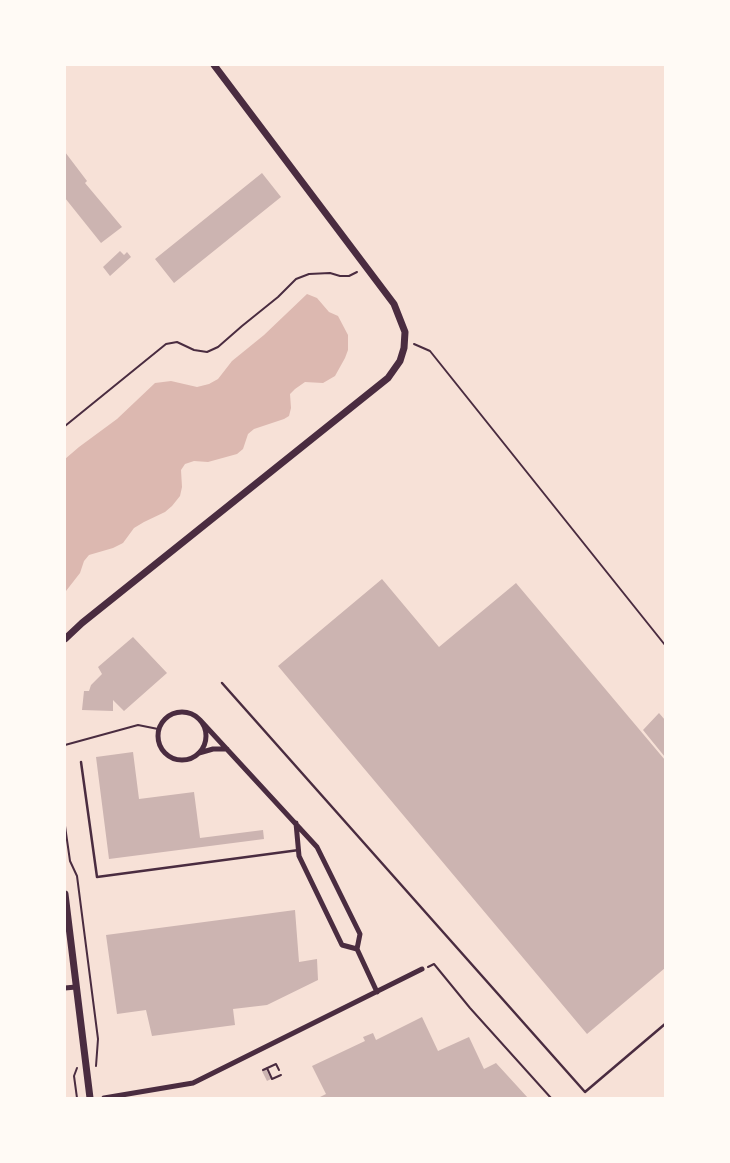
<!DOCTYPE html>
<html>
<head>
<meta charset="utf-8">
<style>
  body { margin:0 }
  #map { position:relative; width:730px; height:1163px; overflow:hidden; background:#f7e1d7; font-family:"IBM Plex Sans",sans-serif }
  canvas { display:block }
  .frame { position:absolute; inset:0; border:66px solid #fffaf5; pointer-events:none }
</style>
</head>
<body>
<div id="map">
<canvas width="730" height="1163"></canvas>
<div class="frame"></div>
</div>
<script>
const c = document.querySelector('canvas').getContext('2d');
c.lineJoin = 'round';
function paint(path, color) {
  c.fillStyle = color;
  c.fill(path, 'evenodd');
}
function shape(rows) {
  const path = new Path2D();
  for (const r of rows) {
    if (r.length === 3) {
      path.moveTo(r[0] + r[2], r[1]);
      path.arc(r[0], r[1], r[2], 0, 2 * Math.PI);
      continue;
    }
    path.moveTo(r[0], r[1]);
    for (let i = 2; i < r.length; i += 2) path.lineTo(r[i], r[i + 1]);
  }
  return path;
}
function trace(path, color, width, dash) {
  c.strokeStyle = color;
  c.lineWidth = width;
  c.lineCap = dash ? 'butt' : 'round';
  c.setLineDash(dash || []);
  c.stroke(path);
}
paint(shape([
  [307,294,317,298,329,312,338,316,348,335,348,350,345,358,335,376,323,383,305,382,295,389,290,394,291,408,289,416,284,419,254,429,248,434,243,449,237,454,208,462,194,461,185,464,181,470,182,487,180,496,172,506,165,512,144,522,134,528,123,543,113,548,89,555,84,561,80,573,66,591,65,597,65,459,79,447,117,419,155,383,171,381,197,387,209,384,218,379,232,361,264,335]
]), '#dcb8b0');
paint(shape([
  [65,152,87,181,85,183,122,227,101,243,65,198],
  [262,173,281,197,174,283,155,259],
  [120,251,124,255,127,252,131,257,110,276,103,267],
  [382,579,439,647,516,583,665,760,665,968,587,1034,278,666],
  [133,637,167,673,124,711,113,700,113,711,82,710,84,691,89,691,91,685,102,674,98,667],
  [659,713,665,720,665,757,643,730],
  [133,752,139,799,194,792,200,838,263,830,264,839,109,859,96,757],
  [295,910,299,962,317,959,318,980,267,1005,233,1009,235,1025,152,1036,146,1010,117,1014,106,935],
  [422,1017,438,1051,469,1037,484,1069,496,1063,528,1098,318,1098,326,1094,312,1066,365,1041,363,1037,373,1033,376,1040],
  [266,1069,271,1079,267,1081,262,1071]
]), '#ccb4b1');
trace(shape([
  [414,344,430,351,665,645],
  [65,426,166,344,177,342,194,350,207,352,218,347,242,326,278,297,296,279,309,274,330,273,340,276,349,276,357,272],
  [65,745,138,725,158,729],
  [65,826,70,861,77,876,98,1039,96,1066],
  [428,967,434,964,470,1008,551,1098],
  [77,1068,74,1076,77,1098],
  [267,1068,272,1079,281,1075],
  [263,1070,276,1064,279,1070]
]), '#4a2c40', 2);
trace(shape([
  [222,683,585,1092,665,1024],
  [81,762,97,877,299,850]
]), '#4a2c40', 2.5);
trace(shape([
  [182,736,24],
  [200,720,317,847,360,934,357,949,377,992],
  [199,753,213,749,227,749],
  [296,823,299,856,342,945,357,949],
  [65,988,76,987],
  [104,1098,193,1083,422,969]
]), '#4a2c40', 5);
trace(shape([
  [65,639,82,623,388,378,400,361,404,348,405,332,394,304,214,65],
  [65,894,90,1098]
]), '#4a2c40', 7);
</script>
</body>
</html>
